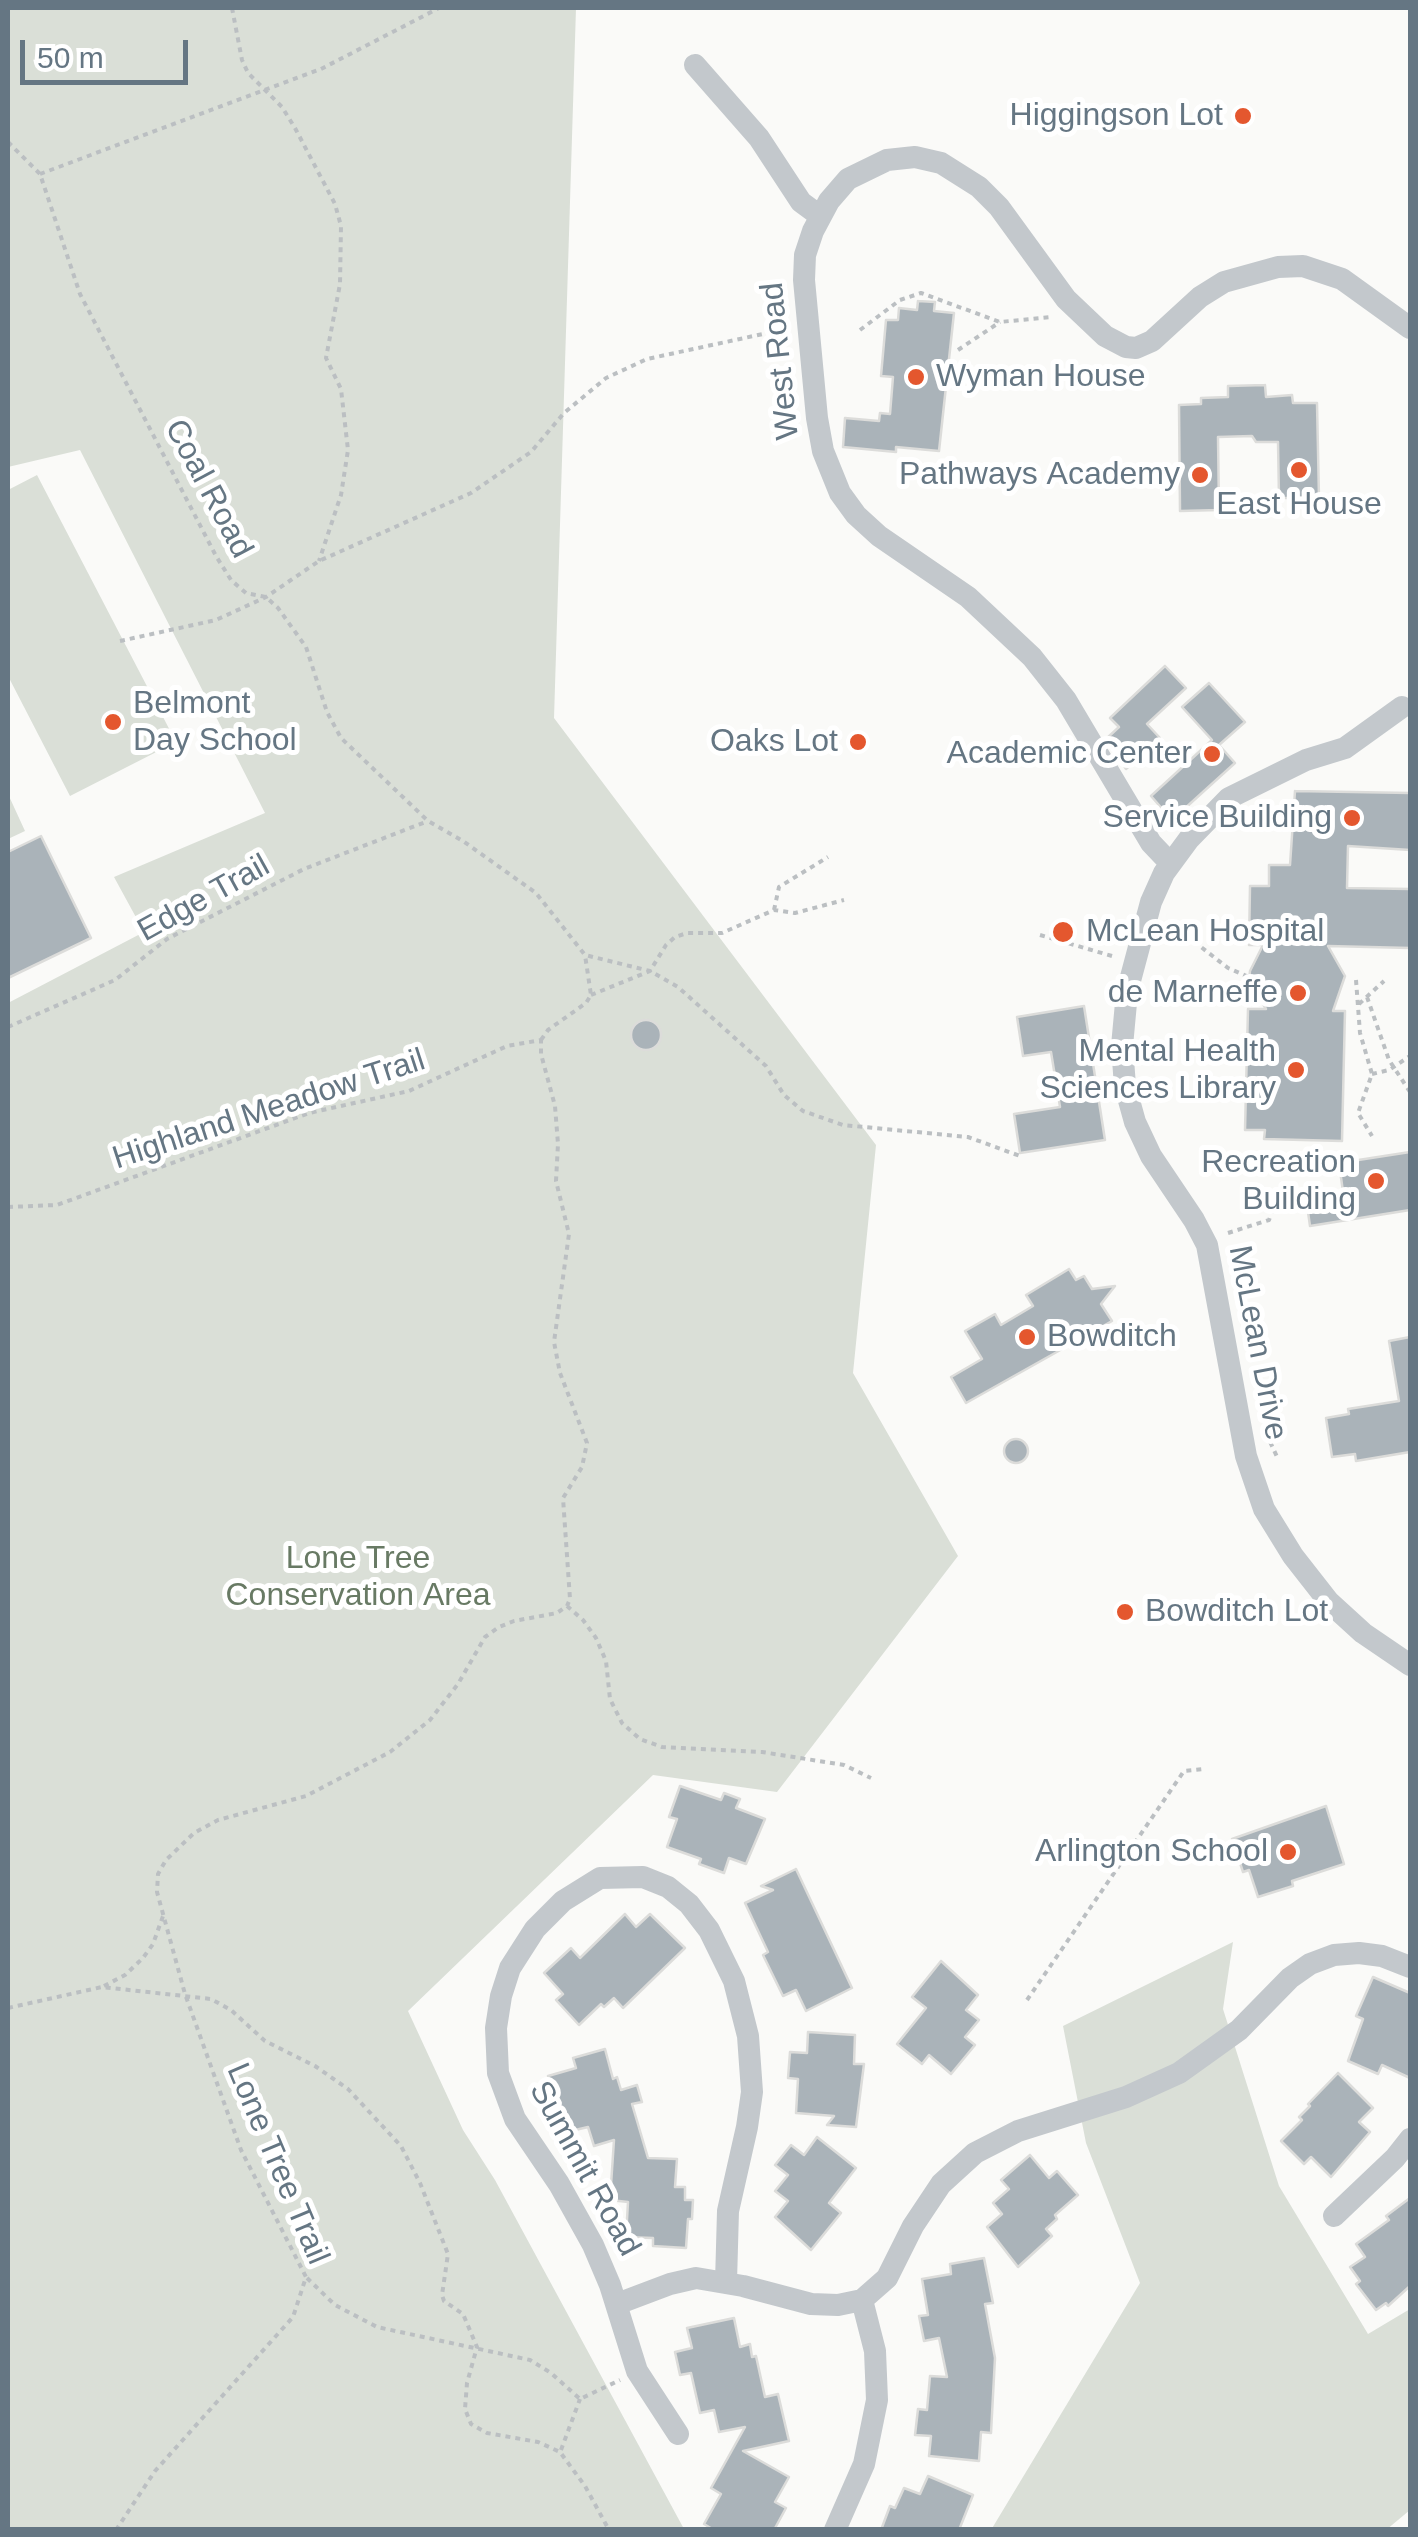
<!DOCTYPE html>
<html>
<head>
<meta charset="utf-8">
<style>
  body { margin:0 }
  #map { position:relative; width:1418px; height:2537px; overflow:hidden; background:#fafaf8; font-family:Arial,sans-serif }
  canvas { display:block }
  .frame { position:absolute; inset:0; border:10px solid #657683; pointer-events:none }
  .scale { position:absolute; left:20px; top:40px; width:168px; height:45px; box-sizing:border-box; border:5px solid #657683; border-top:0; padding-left:12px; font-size:30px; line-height:35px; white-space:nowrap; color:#657683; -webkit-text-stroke:8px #fff; paint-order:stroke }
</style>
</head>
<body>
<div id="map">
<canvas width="1418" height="2537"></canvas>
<div class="frame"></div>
<div class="scale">50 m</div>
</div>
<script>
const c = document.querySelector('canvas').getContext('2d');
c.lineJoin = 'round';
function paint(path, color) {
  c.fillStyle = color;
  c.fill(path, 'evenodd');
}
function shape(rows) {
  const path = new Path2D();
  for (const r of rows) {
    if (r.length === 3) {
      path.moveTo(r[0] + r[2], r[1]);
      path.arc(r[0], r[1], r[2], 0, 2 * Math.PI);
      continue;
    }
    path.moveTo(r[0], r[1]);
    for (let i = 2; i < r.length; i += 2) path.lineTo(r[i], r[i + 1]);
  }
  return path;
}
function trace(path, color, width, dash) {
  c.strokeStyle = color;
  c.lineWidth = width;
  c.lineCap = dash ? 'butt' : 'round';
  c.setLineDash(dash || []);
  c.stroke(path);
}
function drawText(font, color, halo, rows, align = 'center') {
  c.font = font + ' Arial,sans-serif';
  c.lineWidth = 10;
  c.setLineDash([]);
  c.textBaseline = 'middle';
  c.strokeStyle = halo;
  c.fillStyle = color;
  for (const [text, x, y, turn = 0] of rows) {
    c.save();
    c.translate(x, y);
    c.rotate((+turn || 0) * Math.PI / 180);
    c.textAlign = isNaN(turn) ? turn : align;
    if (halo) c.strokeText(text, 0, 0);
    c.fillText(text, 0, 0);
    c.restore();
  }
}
paint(shape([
  [8,8,576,8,554,718,876,1145,853,1373,958,1556,777,1792,653,1775,408,2011,463,2130,495,2180,684,2529,8,2529,8,1003,144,932,114,877,265,813,80,450,8,467],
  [37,475,176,742,70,796,8,676,8,490],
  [8,794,25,831,8,839],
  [1233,1942,1223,2009,1279,2186,1368,2334,1410,2309,1410,2510,1386,2530,991,2530,1140,2283,1086,2143,1063,2026]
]), '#dadfd7');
const building = shape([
  [918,301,935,302,934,311,954,313,939,451,896,447,896,452,843,447,845,418,879,421,880,413,890,414,893,377,881,376,886,320,898,320,899,308,917,310,918,301],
  [1265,385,1266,397,1292,395,1293,403,1317,403,1319,498,1279,498,1278,442,1256,442,1252,436,1218,437,1219,510,1180,511,1179,405,1201,404,1201,398,1228,397,1228,386,1265,385],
  [1165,666,1186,688,1147,724,1160,738,1126,769,1106,739,1119,727,1110,718,1165,666],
  [1209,683,1245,722,1219,745,1235,763,1172,820,1151,796,1212,740,1182,707,1209,683],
  [1295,791,1410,793,1410,850,1348,846,1347,888,1410,889,1410,948,1328,946,1345,976,1333,1011,1345,1011,1342,1141,1264,1139,1265,1130,1245,1130,1248,1009,1266,1009,1249,981,1250,971,1263,945,1249,945,1250,886,1269,886,1269,865,1290,865,1295,791],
  [41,836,91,938,8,978,8,852,41,836],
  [1084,1006,1105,1140,1020,1153,1014,1114,1060,1107,1051,1052,1023,1056,1017,1017,1084,1006],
  [646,1035,15],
  [1410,1152,1410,1210,1310,1226,1307,1205,1344,1199,1339,1163,1410,1152],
  [1069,1269,1076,1280,1084,1276,1092,1289,1115,1286,1101,1304,1112,1321,966,1403,951,1377,982,1359,965,1331,995,1314,1001,1325,1033,1306,1026,1295,1069,1269],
  [1410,1337,1410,1452,1356,1461,1355,1454,1332,1457,1326,1418,1349,1414,1348,1409,1399,1401,1389,1341,1410,1337],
  [1016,1451,12],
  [680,1786,721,1800,724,1793,740,1799,736,1808,765,1819,746,1864,729,1858,724,1873,699,1864,701,1859,667,1847,677,1819,669,1817,680,1786],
  [1326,1806,1344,1864,1292,1881,1293,1886,1258,1897,1249,1870,1243,1872,1232,1839,1326,1806],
  [796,1869,852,1988,806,2011,796,1990,783,1996,763,1955,768,1952,745,1903,773,1890,761,1886,796,1869],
  [625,1914,636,1927,650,1914,685,1948,623,2008,614,1998,604,2007,601,2004,579,2025,556,2000,563,1994,544,1973,571,1948,580,1958,625,1914],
  [941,1961,978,1995,966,2010,979,2020,965,2037,975,2045,951,2074,929,2055,922,2064,897,2044,926,2008,912,1997,941,1961],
  [1373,1977,1410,1993,1410,2078,1382,2065,1378,2074,1348,2061,1363,2019,1356,2016,1373,1977],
  [808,2032,855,2035,854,2064,864,2064,856,2127,827,2125,834,2116,796,2113,798,2079,788,2078,790,2052,807,2053,808,2032],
  [605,2049,613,2079,617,2077,621,2090,637,2085,642,2102,632,2104,648,2158,677,2159,675,2187,685,2187,685,2200,693,2200,692,2219,688,2219,686,2248,653,2246,653,2238,626,2237,628,2202,610,2200,614,2140,594,2146,588,2127,571,2131,565,2111,559,2113,548,2076,576,2068,573,2058,605,2049],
  [1338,2073,1373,2108,1359,2122,1370,2132,1331,2177,1311,2157,1304,2164,1281,2141,1302,2120,1299,2117,1310,2106,1308,2104,1338,2073],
  [817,2137,856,2168,829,2203,841,2213,811,2250,775,2217,788,2201,775,2191,788,2175,775,2165,791,2145,804,2155,817,2137],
  [1030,2155,1049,2178,1057,2171,1078,2195,1055,2215,1057,2219,1046,2229,1052,2236,1018,2267,987,2227,1002,2214,993,2203,1009,2189,1001,2180,1030,2155],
  [1410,2198,1410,2286,1388,2306,1386,2303,1376,2310,1356,2284,1360,2281,1350,2267,1365,2257,1356,2244,1389,2220,1386,2216,1410,2198],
  [984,2258,993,2303,985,2304,995,2358,991,2433,981,2432,979,2461,929,2456,931,2436,915,2435,918,2409,927,2410,930,2376,947,2377,939,2338,924,2341,919,2316,928,2315,922,2279,951,2274,950,2264,984,2258],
  [734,2318,740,2347,750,2344,752,2357,756,2356,765,2397,778,2394,789,2441,743,2451,789,2477,775,2502,786,2508,774,2530,714,2530,704,2524,721,2494,711,2488,745,2427,719,2432,714,2410,700,2413,691,2373,680,2375,675,2352,692,2348,687,2328,734,2318],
  [928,2476,973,2495,959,2530,881,2530,890,2506,895,2508,904,2488,920,2494,928,2476]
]);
paint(building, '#aab3b9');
trace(building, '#dcdcda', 2.5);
trace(shape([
  [232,8,242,60,248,73,282,107,295,128,335,204,341,226,340,284,326,358,341,389,348,450,341,495,319,561],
  [8,142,40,174,80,294,216,556,231,580,246,593,266,597,278,608,306,647,327,712,341,738,428,821,463,841,536,893,585,955,650,971,678,987,766,1066,784,1095,803,1111,843,1125,968,1137,1020,1156],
  [40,174,321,69,439,8],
  [860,330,900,300,921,293,1000,322,1050,317],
  [958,350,1000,322],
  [120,641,216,620,266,597,319,561,471,493,531,452,564,413,606,378,647,359,786,329],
  [774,910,779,887,828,857],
  [1167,928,1192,940,1228,968,1249,977],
  [1040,935,1112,956],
  [1356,980,1360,1033,1372,1074,1358,1113,1372,1136],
  [591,995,650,971,666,945,675,937,687,933,722,933,774,910,795,913,844,900],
  [1367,997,1389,1060,1410,1092],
  [1359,1004,1384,981],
  [8,1027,115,980,167,939,304,869,428,821],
  [541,1040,548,1030,586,1003,591,995,585,955],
  [1372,1074,1389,1070,1410,1056],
  [8,1207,57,1205,309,1113,409,1091,507,1046,541,1040],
  [1228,1233,1269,1220,1273,1209],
  [1266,1433,1278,1459],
  [567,1606,583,1620,596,1638,606,1661,610,1699,622,1723,640,1739,662,1747,762,1752,844,1765,871,1778],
  [104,1986,125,1975,143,1958,153,1944,163,1916],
  [1027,2000,1184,1771,1204,1769],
  [8,2008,102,1987,211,1999,231,2010,265,2041,315,2066,348,2089,401,2146,420,2183,448,2254,442,2295,444,2301,463,2314,477,2347,467,2383,465,2409,471,2424,487,2433,538,2442,560,2452,585,2486,609,2530],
  [307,2278,335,2305,377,2327,530,2360,551,2373,580,2399,620,2380],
  [561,2450,580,2399],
  [116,2530,155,2471,293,2317,306,2277,241,2150,185,1994,157,1892,158,1874,166,1860,194,1833,218,1820,306,1796,390,1752,430,1720,458,1684,485,1637,499,1627,514,1621,557,1613,567,1606,570,1599,563,1498,582,1467,587,1443,560,1373,554,1342,569,1234,556,1181,558,1144,555,1106,541,1054,541,1040]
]), '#bbbfc2', 4, [5, 5]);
trace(shape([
  [695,65,759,138,801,202,820,216],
  [1402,707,1345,748,1306,760,1229,798,1189,839,1164,873,1151,902,1127,992,1122,1046,1125,1086,1135,1122,1151,1156,1194,1220,1207,1245,1246,1456,1264,1509,1293,1556,1329,1602,1363,1633,1410,1665],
  [1170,863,1151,843,1066,700,1032,657,968,597,879,536,856,515,840,493,823,451,817,418,804,280,805,255,813,231,829,201,848,179,887,160,915,157,941,163,979,187,999,207,1066,299,1105,336,1126,347,1136,348,1152,341,1200,297,1224,282,1278,267,1303,266,1342,279,1410,328],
  [1334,2216,1395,2158,1410,2139],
  [617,2304,670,2284,696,2278,743,2286,811,2304,838,2305,862,2300,887,2278,913,2226,941,2184,975,2153,1018,2131,1126,2097,1179,2073,1239,2030,1290,1978,1310,1964,1334,1955,1359,1953,1382,1956,1410,1967],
  [678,2434,637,2371,610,2285,593,2245,559,2184,515,2119,498,2073,496,2028,501,1996,510,1968,535,1929,563,1901,600,1878,643,1877,668,1887,689,1904,709,1930,734,1981,748,2036,752,2092,747,2127,728,2211,726,2282],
  [835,2530,864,2464,877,2400,875,2351,862,2300]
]), '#c3c8cc', 22);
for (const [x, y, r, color] of [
  [1243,116,10,"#e4572e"],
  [916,377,10,"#e4572e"],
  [1299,470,10,"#e4572e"],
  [1200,475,10,"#e4572e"],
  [113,722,10,"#e4572e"],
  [858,742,10,"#e4572e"],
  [1212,754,10,"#e4572e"],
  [1352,818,10,"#e4572e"],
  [1063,932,12,"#e4572e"],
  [1298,993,10,"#e4572e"],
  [1296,1070,10,"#e4572e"],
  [1376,1181,10,"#e4572e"],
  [1027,1337,10,"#e4572e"],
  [1125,1612,10,"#e4572e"],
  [1288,1852,10,"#e4572e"]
]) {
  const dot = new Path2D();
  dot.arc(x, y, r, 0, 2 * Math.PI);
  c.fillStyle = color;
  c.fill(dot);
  trace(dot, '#fff', 4);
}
drawText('32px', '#657683', '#fff', [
  ["Higgingson Lot",1223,116],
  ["Wyman House",936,377,"left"],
  ["Pathways Academy",1180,475],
  ["East House",1299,505,"center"],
  ["Belmont",133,704,"left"],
  ["Day School",133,741,"left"],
  ["Oaks Lot",838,742],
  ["Academic Center",1192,754],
  ["Service Building",1332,818],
  ["McLean Hospital",1086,932,"left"],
  ["de Marneffe",1278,993],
  ["Mental Health",1276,1052],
  ["Sciences Library",1276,1089],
  ["Recreation",1356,1163],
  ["Building",1356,1200],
  ["Bowditch",1047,1337,"left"],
  ["Bowditch Lot",1145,1612,"left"],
  ["Arlington School",1268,1852]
], 'right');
drawText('32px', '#657683', '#fff', [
  ["West Road",781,361,-96],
  ["Coal Road",208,489,62],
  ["Edge Trail",204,899,-29],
  ["Highland Meadow Trail",269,1110,-18],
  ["McLean Drive",1257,1343,79],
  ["Lone Tree Trail",277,2164,67],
  ["Summit Road",584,2169,61]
]);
drawText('32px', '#687a64', '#fff', [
  ["Lone Tree",358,1559],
  ["Conservation Area",358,1596]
]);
</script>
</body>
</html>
